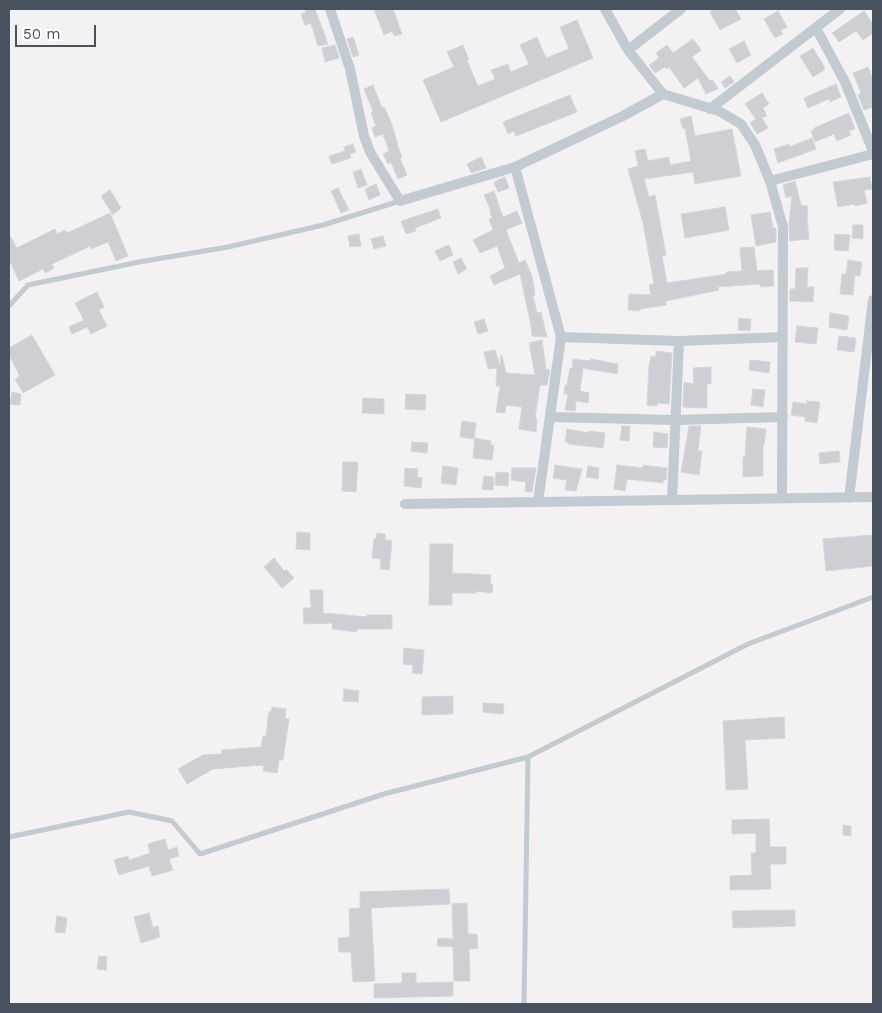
<!DOCTYPE html>
<html>
<head>
<meta charset="utf-8">
<style>
  body { margin:0 }
  #map { position:relative; width:882px; height:1013px; overflow:hidden; background:#f3f1f1; font-family:"Work Sans",sans-serif }
  canvas { display:block }
  .frame { position:absolute; inset:0; border:10px solid #48525e; pointer-events:none }
  .scale { position:absolute; left:15px; top:25px; width:81px; height:22px; box-sizing:border-box; border:2px solid #48525e; border-top:0; padding-left:6px; font-size:15px; line-height:18px; white-space:nowrap; color:#48525e; -webkit-text-stroke:4px #fff; paint-order:stroke }
</style>
</head>
<body>
<div id="map">
<canvas width="882" height="1013"></canvas>
<div class="frame"></div>
<div class="scale">50 m</div>
</div>
<script>
const c = document.querySelector('canvas').getContext('2d');
c.lineJoin = 'round';
function paint(path, color) {
  c.fillStyle = color;
  c.fill(path, 'evenodd');
}
function shape(rows) {
  const path = new Path2D();
  for (const r of rows) {
    path.moveTo(r[0], r[1]);
    for (let i = 2; i < r.length; i += 2) path.lineTo(r[i], r[i + 1]);
  }
  return path;
}
function trace(path, color, width, dash) {
  c.strokeStyle = color;
  c.lineWidth = width;
  c.lineCap = dash ? 'butt' : 'round';
  c.setLineDash(dash || []);
  c.stroke(path);
}
const building = shape([
  [305,9,315,9,328,44,318,46,311,23,305,25,301,14,306,12,305,9],
  [374,9,393,9,402,34,394,36,392,31,384,35,374,9],
  [715,9,735,9,741,19,720,30,710,12,715,9],
  [778,11,787,27,781,30,783,34,775,38,764,19,778,11],
  [864,11,873,24,873,33,863,40,856,31,839,42,832,33,864,11],
  [577,20,593,58,441,122,423,80,454,67,447,52,463,45,469,60,467,61,478,86,495,79,491,70,508,64,511,72,529,64,520,45,537,37,546,58,569,49,560,27,577,20],
  [353,37,359,55,353,57,347,39,353,37],
  [693,39,701,50,692,57,710,81,713,80,718,89,706,94,698,78,684,88,669,67,667,69,665,67,655,73,649,65,659,58,656,53,667,45,673,53,693,39],
  [744,41,751,55,737,63,729,49,744,41],
  [335,45,339,58,325,62,322,48,335,45],
  [813,48,824,66,824,70,813,77,800,56,813,48],
  [868,67,873,80,873,107,864,110,858,95,861,93,853,73,868,67],
  [730,76,734,82,725,88,721,82,730,76],
  [836,84,841,97,830,102,829,99,808,108,804,98,836,84],
  [373,85,382,108,384,107,391,122,398,145,397,145,402,157,400,158,407,175,398,179,391,162,388,164,383,154,389,151,383,134,375,137,372,128,376,126,371,112,373,111,364,89,373,85],
  [762,93,769,104,763,108,767,116,762,118,768,128,757,134,750,123,756,119,745,104,762,93],
  [570,95,577,112,516,136,514,131,508,134,503,122,570,95],
  [849,113,855,129,849,131,851,135,837,141,834,134,815,142,811,131,814,130,814,128,849,113],
  [691,116,695,136,732,129,741,176,695,184,693,172,644,179,649,197,655,195,666,255,662,256,667,283,727,274,726,272,742,271,740,248,754,247,757,271,773,270,774,286,760,287,760,284,718,287,719,290,666,301,666,305,640,309,640,311,628,310,629,294,651,295,649,285,654,284,643,223,628,169,638,166,635,151,645,149,648,161,669,157,670,165,691,161,685,128,683,129,680,119,691,116],
  [812,138,816,149,778,163,774,149,789,144,789,147,812,138],
  [353,144,356,152,350,154,351,158,332,164,329,156,345,151,344,147,353,144],
  [481,157,486,168,471,173,467,164,481,157],
  [361,169,367,185,358,188,353,172,361,169],
  [505,177,509,188,498,192,494,182,505,177],
  [870,177,872,189,864,190,867,203,855,206,854,204,838,207,833,182,870,177],
  [795,181,801,205,808,206,807,218,809,239,790,241,789,224,792,196,786,198,783,185,795,181],
  [376,184,380,195,369,200,365,189,376,184],
  [338,188,349,210,341,213,331,191,338,188],
  [110,190,121,208,113,215,101,196,110,190],
  [494,191,503,217,517,211,522,223,506,230,519,263,525,260,532,276,535,295,533,296,537,313,541,312,547,337,532,336,531,326,520,274,494,285,490,276,505,268,497,246,480,253,473,240,493,230,489,219,492,218,490,212,491,211,484,195,494,191],
  [725,207,729,230,685,238,681,214,725,207],
  [438,209,441,218,415,228,416,231,406,234,401,221,438,209],
  [770,212,773,228,776,228,776,242,756,246,751,215,770,212],
  [110,213,128,256,116,261,108,242,91,249,90,246,52,264,54,268,53,269,45,273,43,269,19,281,9,259,9,234,17,248,55,229,57,234,65,230,67,233,110,213],
  [853,225,863,225,863,239,852,238,853,225],
  [359,234,361,246,350,247,348,236,359,234],
  [835,234,850,235,848,251,834,250,835,234],
  [383,236,386,246,374,249,371,239,383,236],
  [449,245,453,255,440,261,435,251,449,245],
  [461,258,467,269,458,274,453,262,461,258],
  [848,260,862,262,860,276,855,275,853,295,840,294,842,274,846,274,848,260],
  [796,268,808,268,807,287,814,287,813,302,790,301,790,289,795,289,796,268],
  [97,292,104,307,99,310,107,326,91,334,87,327,72,334,69,327,84,320,75,303,97,292],
  [830,313,849,316,847,330,829,327,830,313],
  [739,318,751,319,750,331,738,330,739,318],
  [484,319,488,331,478,334,474,322,484,319],
  [797,326,818,328,816,344,795,342,797,326],
  [32,335,55,375,23,393,15,379,20,376,9,355,9,348,32,335],
  [839,336,856,338,854,352,837,350,839,336],
  [542,340,546,369,550,370,547,385,540,385,535,418,537,418,536,432,519,429,522,407,506,405,505,413,496,412,500,386,496,386,497,368,488,369,484,352,495,350,500,365,501,355,502,355,506,373,535,375,529,343,542,340],
  [656,351,672,353,669,404,657,403,657,406,647,405,649,366,651,356,656,357,656,351],
  [573,359,590,361,591,359,618,364,617,374,583,368,580,391,589,393,588,403,576,401,575,411,565,410,568,394,564,394,565,385,567,385,570,368,572,369,573,359],
  [750,360,770,362,769,373,749,370,750,360],
  [711,367,711,384,707,384,707,408,683,407,684,382,694,384,693,368,711,367],
  [753,389,765,390,763,407,751,405,753,389],
  [12,392,21,394,20,405,10,404,12,392],
  [406,394,426,395,425,410,405,409,406,394],
  [363,398,384,399,384,414,362,413,363,398],
  [807,401,820,402,817,423,805,421,805,417,791,415,793,402,807,404,807,401],
  [462,421,476,423,474,439,460,437,462,421],
  [622,426,630,426,629,441,620,440,622,426],
  [689,426,701,426,698,451,702,451,699,475,681,472,689,426],
  [747,427,766,429,764,445,763,445,763,476,743,477,743,457,745,457,747,427],
  [567,429,589,433,589,431,605,433,603,448,568,444,568,442,565,442,567,429],
  [654,432,668,434,667,448,653,447,654,432],
  [475,438,491,441,490,445,494,445,492,460,473,458,475,438],
  [412,442,428,443,427,453,411,451,412,442],
  [839,451,840,462,820,464,819,453,839,451],
  [343,462,358,462,356,492,342,491,343,462],
  [555,465,582,469,576,491,565,490,567,480,553,478,555,465],
  [617,465,643,468,643,465,667,468,666,480,663,480,663,483,627,479,625,491,614,489,617,465],
  [443,466,458,468,456,485,441,483,443,466],
  [588,466,599,468,598,479,586,477,588,466],
  [405,468,418,469,417,477,422,478,421,488,404,486,405,468],
  [512,468,536,468,532,492,525,492,526,482,511,480,512,468],
  [496,472,509,473,508,486,495,485,496,472],
  [484,476,494,477,493,490,482,489,484,476],
  [297,532,310,533,310,550,296,549,297,532],
  [377,533,385,534,385,540,392,541,389,570,380,569,381,559,372,558,374,539,376,539,377,533],
  [873,535,873,566,826,571,823,539,873,535],
  [430,544,453,544,452,573,491,575,490,584,493,584,492,593,476,591,476,593,452,593,452,605,429,605,430,544],
  [274,558,284,571,286,569,294,578,282,588,264,567,274,558],
  [310,590,323,590,323,613,367,617,367,615,392,615,392,629,357,629,357,632,332,629,333,623,304,624,303,608,311,608,310,590],
  [404,648,424,650,422,674,412,673,413,665,403,664,404,648],
  [344,689,359,691,358,702,343,701,344,689],
  [453,696,453,714,422,715,422,697,453,696],
  [483,703,504,704,503,714,483,712,483,703],
  [272,707,286,709,285,719,289,719,283,760,279,760,277,773,263,771,264,765,213,769,187,784,178,769,203,755,222,754,222,750,261,747,263,736,266,736,269,711,271,712,272,707],
  [784,717,785,738,745,740,748,789,726,790,723,721,784,717],
  [769,819,770,847,786,847,786,864,770,864,771,889,730,890,730,876,752,875,751,853,756,853,756,833,732,834,732,820,769,819],
  [843,825,851,826,851,836,843,835,843,825],
  [165,839,168,850,177,847,179,856,169,859,173,870,152,876,149,866,119,875,114,860,128,856,129,860,150,853,148,844,165,839],
  [449,889,450,904,371,908,375,981,353,982,351,952,339,952,338,938,350,937,349,909,360,908,360,892,449,889],
  [467,903,468,934,477,934,478,948,469,949,470,981,454,981,453,947,437,946,438,938,453,939,452,904,467,903],
  [795,910,795,926,733,928,732,911,795,910],
  [149,913,153,928,158,926,160,937,141,943,134,917,149,913],
  [57,916,67,918,65,933,55,932,57,916],
  [99,956,107,957,106,970,97,969,99,956],
  [402,973,416,973,416,983,453,982,453,996,374,998,374,984,402,983,402,973]
]);
paint(building, '#cdcfd5');
trace(building, '#d5d6dc', 1);
trace(shape([
  [9,306,28,285,139,262,228,247,323,225,400,201],
  [9,837,129,812,172,821,200,854,384,794,528,757,748,644,873,597],
  [524,1004,528,757]
]), '#c2cad2', 5);
trace(shape([
  [330,9,350,69,364,136,370,152,400,201,515,167,623,116,663,94],
  [605,9,628,50,663,94,719,111,741,124,755,145,770,181,783,227,782,498],
  [816,28,845,82,873,151],
  [628,50,681,9],
  [710,109,840,9],
  [515,167,561,337,538,502],
  [770,181,873,154],
  [561,337,679,341,783,337],
  [550,417,675,420,783,417],
  [849,498,873,300],
  [672,500,679,341],
  [405,504,873,497]
]), '#c2cad2', 10);
</script>
</body>
</html>
